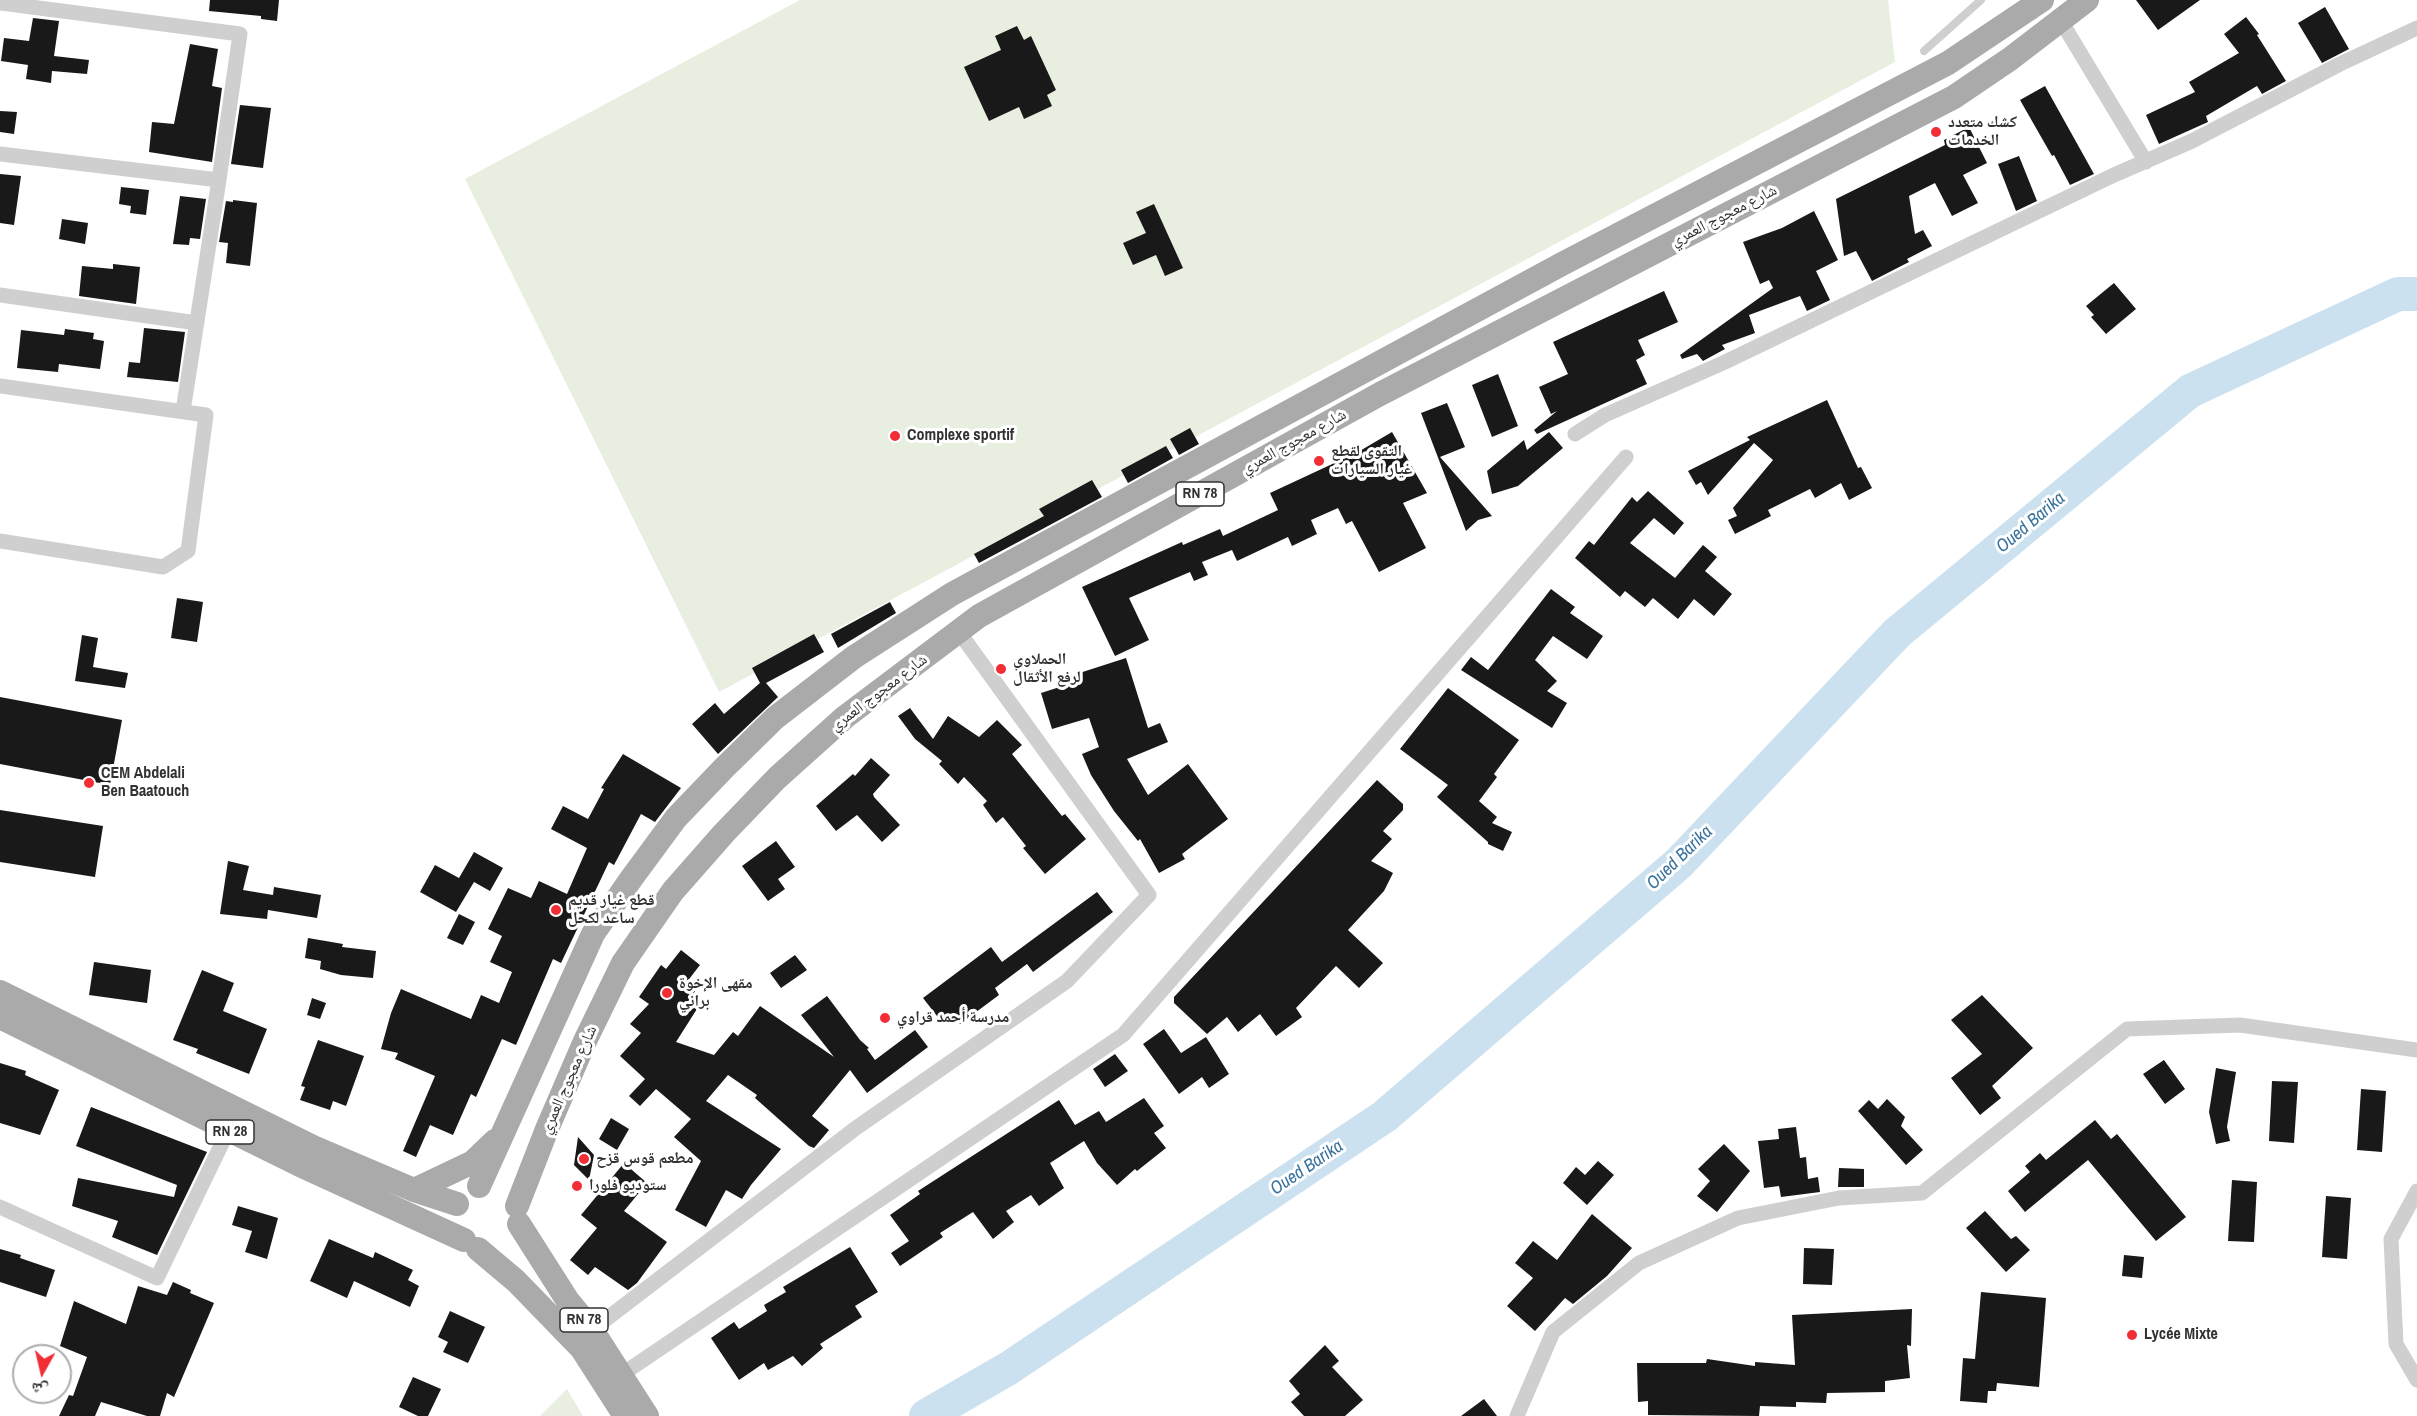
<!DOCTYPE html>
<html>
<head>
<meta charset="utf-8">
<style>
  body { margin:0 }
  #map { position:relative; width:2417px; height:1416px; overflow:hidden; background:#fff; font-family:"Archivo Narrow","Noto Naskh Arabic",sans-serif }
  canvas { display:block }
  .north { position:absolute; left:12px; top:1344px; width:60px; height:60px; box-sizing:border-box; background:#fff; border:2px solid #adadad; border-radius:50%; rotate:188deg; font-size:16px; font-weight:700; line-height:24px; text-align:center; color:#323232 }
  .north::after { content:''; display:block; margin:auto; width:21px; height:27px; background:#f12d35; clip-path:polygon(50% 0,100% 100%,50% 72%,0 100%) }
</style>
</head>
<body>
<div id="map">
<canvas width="2417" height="1416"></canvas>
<div class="north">ش</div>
</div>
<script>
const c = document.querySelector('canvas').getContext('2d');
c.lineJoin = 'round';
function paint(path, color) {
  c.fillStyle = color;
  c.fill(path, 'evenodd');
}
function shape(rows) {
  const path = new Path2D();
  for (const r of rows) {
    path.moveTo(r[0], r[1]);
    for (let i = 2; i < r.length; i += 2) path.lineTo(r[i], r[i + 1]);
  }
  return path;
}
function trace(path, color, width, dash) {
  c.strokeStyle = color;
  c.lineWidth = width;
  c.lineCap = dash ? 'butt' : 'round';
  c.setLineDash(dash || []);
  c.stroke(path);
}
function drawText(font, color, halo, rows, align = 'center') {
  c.font = font + ' "Archivo Narrow","Noto Naskh Arabic",sans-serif';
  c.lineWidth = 6;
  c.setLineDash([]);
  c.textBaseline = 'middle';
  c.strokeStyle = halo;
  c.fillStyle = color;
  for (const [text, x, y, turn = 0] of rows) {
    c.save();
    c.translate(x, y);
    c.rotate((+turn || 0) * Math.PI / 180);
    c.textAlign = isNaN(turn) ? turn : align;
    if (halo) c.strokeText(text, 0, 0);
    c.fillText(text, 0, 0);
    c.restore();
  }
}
paint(shape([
  [800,0,1888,0,1895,62,719,692,465,179],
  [567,1389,583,1416,540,1416]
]), '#e8efe0');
trace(shape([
  [926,1416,1009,1368,1385,1116,1679,863,1897,633,2190,391,2398,294,2417,294]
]), '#cce1f0', 34);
paint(shape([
  [210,0,279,0,277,21,261,19,261,16,209,11],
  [2136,0,2200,0,2158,30],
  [2325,7,2349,49,2322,63,2298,23],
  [2246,17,2259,34,2257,35,2286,81,2262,94,2257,86,2206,116,2208,122,2159,144,2146,115,2195,92,2189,82,2239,53,2224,34],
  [33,18,59,21,54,56,89,60,87,74,52,71,51,83,26,79,28,65,1,61,4,38,29,41],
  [1017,26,1024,40,1031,36,1056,90,1047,95,1052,106,1024,119,1019,107,989,121,964,67,1001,50,995,36],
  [190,44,218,49,212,86,222,88,212,162,149,152,152,122,174,124],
  [2045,86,2094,174,2070,185,2054,155,2052,156,2020,100],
  [240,105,271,108,263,168,231,164],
  [0,111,17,112,14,134,0,132],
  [1969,127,1987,163,1963,175,1978,203,1952,216,1935,183,1909,196,1915,234,1923,230,1932,246,1907,259,1909,262,1872,281,1856,251,1844,256,1836,199,1945,145,1944,140],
  [2019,156,2037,201,2016,211,1998,164],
  [0,174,21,176,14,225,0,223],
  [121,187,149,190,146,215,130,213,131,206,119,204],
  [180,196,206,199,200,239,190,238,189,245,173,244],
  [233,200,257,203,250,266,226,263,228,243,219,242,226,201,233,202],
  [1154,204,1183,268,1165,276,1156,255,1133,265,1123,243,1146,233,1136,212],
  [1814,211,1838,260,1816,271,1830,300,1807,311,1800,296,1749,315,1755,333,1722,345,1725,349,1703,361,1697,354,1682,359,1680,355,1773,288,1769,280,1760,284,1743,242,1782,228],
  [62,219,88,223,85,244,59,239],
  [113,264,140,267,136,304,79,296,82,266,113,269],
  [2114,283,2136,309,2106,334,2091,317,2094,315,2086,306],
  [1664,291,1678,322,1638,340,1645,355,1636,360,1647,384,1537,434,1534,430,1557,411,1551,414,1539,387,1568,374,1553,342],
  [144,328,185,332,178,382,127,377,129,362,140,363],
  [65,329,94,333,93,339,104,341,100,369,59,364,58,372,17,368,21,330,64,335],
  [1498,374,1518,426,1492,437,1472,385],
  [1827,400,1858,468,1861,467,1872,488,1849,500,1841,483,1815,498,1810,489,1768,510,1771,516,1735,534,1728,520,1737,516,1733,508,1773,460,1754,443,1708,495,1701,482,1696,485,1688,471,1750,440,1747,437],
  [1447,403,1465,447,1440,457,1492,516,1478,520,1466,531,1421,413],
  [1190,428,1199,444,1179,455,1170,439],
  [1392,432,1427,493,1403,503,1426,548,1379,572,1352,521,1346,524,1338,508,1311,520,1317,534,1292,546,1288,537,1237,561,1232,550,1202,562,1208,575,1194,581,1190,572,1129,598,1149,640,1115,656,1082,587,1182,542,1183,545,1220,529,1223,536,1278,510,1270,493,1358,452],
  [1549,432,1563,448,1518,486,1492,494,1487,471,1524,440,1527,450],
  [1166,446,1173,458,1128,483,1121,470],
  [1092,480,1102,497,979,563,974,554,1044,516,1039,509],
  [1648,491,1684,523,1674,535,1654,518,1630,543,1675,578,1703,545,1717,557,1705,571,1732,594,1714,616,1694,599,1678,619,1653,598,1645,607,1625,591,1620,597,1575,558,1589,541,1594,545,1632,497,1637,502],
  [1551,589,1575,607,1570,613,1603,636,1587,659,1553,636,1535,660,1557,681,1547,691,1567,703,1552,728,1461,670,1471,657,1488,670],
  [177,598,203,602,197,642,171,638],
  [890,602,896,613,838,648,831,634],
  [814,634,824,652,766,683,778,697,718,754,692,724,715,703,724,714,760,683,752,668],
  [82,635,98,638,93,667,128,673,125,688,75,681],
  [1126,658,1148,728,1160,723,1168,742,1127,759,1148,795,1188,764,1228,819,1182,854,1185,859,1159,873,1140,839,1138,841,1114,811,1091,775,1082,754,1099,747,1089,718,1052,729,1041,693,1069,684,1067,677],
  [1448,688,1519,740,1494,774,1497,777,1479,801,1497,817,1492,823,1512,832,1503,851,1488,844,1488,842,1437,797,1448,785,1400,749],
  [0,697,122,720,110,785,0,764],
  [910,708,933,739,948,716,979,737,997,720,1022,745,1012,754,1062,816,1065,814,1086,839,1045,874,1023,848,1026,846,1003,817,996,823,983,805,987,801,964,777,958,784,939,764,942,761,915,739,898,716],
  [623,754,681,788,655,822,641,814,614,865,609,862,561,963,553,959,516,1045,502,1039,476,1097,471,1094,453,1135,430,1125,416,1157,403,1151,435,1076,395,1059,398,1053,381,1049,391,1013,401,989,471,1019,481,995,499,1003,512,972,490,962,502,936,488,929,508,888,531,898,539,881,567,894,587,848,551,829,563,806,588,819,604,789,601,788],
  [871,758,890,775,873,794,874,797,900,825,882,842,857,815,836,831,816,806,853,774,855,776],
  [1377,780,1403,804,1403,810,1383,831,1392,839,1371,861,1393,873,1384,891,1348,930,1383,963,1359,988,1336,966,1296,1008,1302,1017,1276,1036,1260,1014,1238,1032,1227,1017,1207,1034,1174,1003,1174,997],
  [0,810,103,826,95,877,0,862],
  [776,841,795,867,778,879,785,889,768,901,742,866],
  [474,852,503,868,490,891,474,882,456,912,420,892,435,865,459,878],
  [228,861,249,866,243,890,273,895,274,887,321,895,317,918,268,910,267,919,220,914],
  [1097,892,1113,912,1033,972,1027,964,995,988,999,995,960,1024,955,1016,944,1025,923,998,991,947,1002,962],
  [459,914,475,922,463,945,447,938],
  [308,938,343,944,342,947,376,951,373,978,341,975,320,969,321,961,305,958],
  [681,950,700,965,686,983,696,990,693,994,702,1001,676,1042,714,1055,733,1032,738,1036,760,1006,834,1057,801,1015,827,996,860,1040,869,1048,867,1049,875,1060,915,1030,928,1047,867,1093,850,1070,812,1116,829,1130,814,1148,809,1146,755,1098,757,1095,728,1075,706,1101,781,1149,751,1185,742,1199,726,1190,706,1227,675,1210,701,1161,674,1137,691,1119,656,1089,640,1106,629,1096,645,1079,620,1056,641,1033,630,1024,649,1004,639,997,661,965,666,969],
  [795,955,807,970,781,988,770,973],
  [94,962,151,970,147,1003,89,995],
  [202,970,234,983,223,1011,267,1029,249,1074,196,1053,198,1049,173,1040],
  [1982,995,2033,1048,1992,1086,2001,1098,1980,1115,1951,1078,1982,1054,1951,1020],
  [312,998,326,1003,320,1019,307,1015],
  [1164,1029,1181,1053,1206,1037,1229,1074,1209,1088,1202,1077,1179,1094,1143,1044],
  [318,1040,364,1056,346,1106,333,1101,330,1110,300,1100,305,1087,301,1086],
  [1115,1054,1128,1071,1105,1087,1093,1069],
  [2164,1060,2185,1089,2165,1104,2143,1074],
  [0,1063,26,1071,25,1075,59,1090,40,1135,0,1123],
  [2216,1068,2236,1072,2227,1127,2230,1141,2216,1144,2209,1112],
  [2272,1081,2298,1082,2294,1143,2269,1141],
  [2361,1089,2386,1091,2382,1152,2357,1150],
  [1144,1098,1164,1126,1154,1133,1166,1148,1137,1171,1135,1169,1117,1185,1097,1163,1084,1141,1050,1163,1064,1188,1039,1206,1031,1195,1006,1211,1014,1222,993,1239,973,1212,940,1233,943,1237,900,1266,891,1253,909,1241,890,1215,920,1194,918,1191,1059,1100,1075,1125,1099,1111,1106,1122],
  [1887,1099,1905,1117,1901,1126,1923,1150,1906,1165,1858,1111,1869,1100,1878,1109],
  [91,1107,207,1152,157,1255,112,1237,118,1221,72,1206,78,1178,174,1197,177,1185,76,1146],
  [611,1118,629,1129,617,1150,599,1139],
  [2095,1120,2111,1139,2117,1134,2186,1217,2156,1241,2088,1160,2025,1212,2008,1191,2030,1172,2025,1166,2040,1153,2046,1160],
  [1796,1127,1800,1158,1806,1157,1808,1179,1818,1177,1820,1192,1781,1197,1779,1186,1764,1188,1758,1141,1779,1139,1778,1129],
  [578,1137,594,1155,589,1180,574,1165],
  [1724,1144,1750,1171,1717,1212,1697,1196,1710,1181,1698,1169],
  [1598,1161,1614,1175,1587,1205,1563,1183,1576,1167,1585,1175],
  [624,1163,647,1183,624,1211,667,1242,637,1283,628,1290,595,1267,588,1275,570,1260,597,1228,581,1215],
  [1839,1168,1864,1169,1864,1187,1838,1187],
  [2232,1180,2257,1182,2254,1242,2228,1241],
  [2326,1196,2351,1198,2347,1259,2322,1257],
  [238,1206,278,1218,267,1259,245,1252,252,1231,232,1225],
  [1985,1211,2011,1239,2016,1236,2030,1250,2006,1272,1966,1228],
  [1592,1214,1632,1248,1607,1276,1573,1304,1565,1298,1535,1331,1507,1306,1533,1278,1515,1263,1533,1241,1557,1260],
  [329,1239,373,1258,375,1252,413,1270,408,1280,419,1286,410,1307,354,1281,347,1298,310,1281],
  [850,1247,878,1292,855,1306,862,1317,820,1344,823,1348,802,1366,793,1356,768,1370,764,1363,739,1380,711,1338,734,1322,739,1329,767,1311,764,1305,786,1292,783,1287],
  [1804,1248,1834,1249,1832,1285,1803,1284],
  [0,1249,21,1255,20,1258,55,1270,46,1297,0,1282],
  [2124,1255,2144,1257,2142,1278,2122,1276],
  [173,1282,191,1290,190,1293,214,1303,174,1397,167,1393,160,1416,147,1416,101,1402,95,1416,59,1416,69,1395,73,1396,87,1357,60,1346,74,1301,126,1324,138,1286,167,1295],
  [1981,1292,2046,1298,2039,1387,1997,1383,1996,1391,1988,1391,1987,1403,1960,1401,1963,1358,1975,1359],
  [1912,1309,1911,1346,1907,1345,1910,1378,1885,1381,1885,1392,1827,1393,1826,1403,1796,1402,1796,1407,1760,1406,1759,1416,1648,1415,1648,1401,1638,1402,1637,1363,1706,1363,1707,1359,1755,1366,1755,1362,1795,1365,1792,1315],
  [450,1311,485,1327,468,1363,443,1352,448,1342,438,1337],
  [1325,1345,1339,1361,1332,1367,1363,1400,1345,1416,1304,1416,1291,1402,1300,1394,1289,1381],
  [413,1377,441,1389,428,1416,418,1416,399,1407],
  [1484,1399,1497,1416,1461,1416]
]), '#191919');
trace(shape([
  [1924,51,1981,0]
]), '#cfcfcf', 8);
trace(shape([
  [0,3,240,34,219,180],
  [2061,21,2146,162],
  [0,154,219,180,183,411],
  [0,295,197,323],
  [0,386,206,415,188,551,163,567,0,541],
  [1575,434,1605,415,1723,363,2114,175,2192,141,2340,64,2417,28],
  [2417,1191,2391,1239,2396,1344,2417,1380],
  [0,1207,157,1278,228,1131],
  [592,1330,856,1128,1067,981,1149,895,959,632],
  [621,1375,1123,1035,1626,457],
  [1517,1416,1553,1332,1639,1263,1738,1218,1839,1198,1922,1193,2127,1029,2240,1025,2417,1050]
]), '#cfcfcf', 15);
trace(shape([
  [0,992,313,1147,414,1190,457,1204],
  [0,1017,300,1165,464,1240],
  [479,1186,593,934,631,879,676,818,724,768,775,718,854,657,952,594,1562,264,1948,63,2042,0],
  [414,1190,473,1162,495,1141],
  [517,1206,547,1129,585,1041,623,963,673,891,724,833,777,778,845,717,979,616,1380,394,1954,97,2010,59,2087,0],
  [519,1224,568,1301,592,1330,647,1416],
  [478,1249,516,1281,582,1349,625,1416]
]), '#aaa', 24);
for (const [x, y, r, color] of [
  [1936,132,6,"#f12d35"],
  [895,436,6,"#f12d35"],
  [1319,461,6,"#f12d35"],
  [1001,669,6,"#f12d35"],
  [89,783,6,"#f12d35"],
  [556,910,6,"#f12d35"],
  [667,993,6,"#f12d35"],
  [885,1018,6,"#f12d35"],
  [584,1159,6,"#f12d35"],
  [577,1186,6,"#f12d35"],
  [2132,1335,6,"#f12d35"]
]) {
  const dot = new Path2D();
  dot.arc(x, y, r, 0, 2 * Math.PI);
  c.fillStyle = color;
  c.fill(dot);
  trace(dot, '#fff', 2);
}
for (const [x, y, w] of [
  [1200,494,48],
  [230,1132,48],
  [584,1320,48]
]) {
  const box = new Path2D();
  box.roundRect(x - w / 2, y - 12, w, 24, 4.5);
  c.fillStyle = '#fff';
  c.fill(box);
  trace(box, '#323232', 1.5);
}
drawText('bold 15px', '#323232', null, [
  ["RN 78",1200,494],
  ["RN 28",230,1132],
  ["RN 78",584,1320]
]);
drawText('bold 16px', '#323232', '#fff', [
  ["كشك متعدد",1948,123],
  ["الخدمات",1948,141],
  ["Complexe sportif",907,436],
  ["التقوى لقطع",1331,452],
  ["غيار السيارات",1331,470],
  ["الحملاوي",1013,660],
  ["لرفع الأثقال",1013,678],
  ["CEM Abdelali",101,774],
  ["Ben Baatouch",101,792],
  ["قطع غيار قديم",568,901],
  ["ساعد لكحل",568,919],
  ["مقهى الإخوة",679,984],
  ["براني",679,1002],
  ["مدرسة أحمد قراوي",897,1018],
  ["مطعم قوس قزح",596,1159],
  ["ستوديو فلورا",589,1186],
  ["Lycée Mixte",2144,1335]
], 'left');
drawText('16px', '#323232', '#fff', [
  ["شارع معجوج العمري",1724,216,-27],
  ["شارع معجوج العمري",1294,442,-29],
  ["شارع معجوج العمري",879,693,-37],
  ["شارع معجوج العمري",569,1080,-66]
]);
drawText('italic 18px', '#39729c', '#fff', [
  ["Oued Barika",2031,523,-40],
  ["Oued Barika",1680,858,-44],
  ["Oued Barika",1307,1168,-34]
]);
</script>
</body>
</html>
